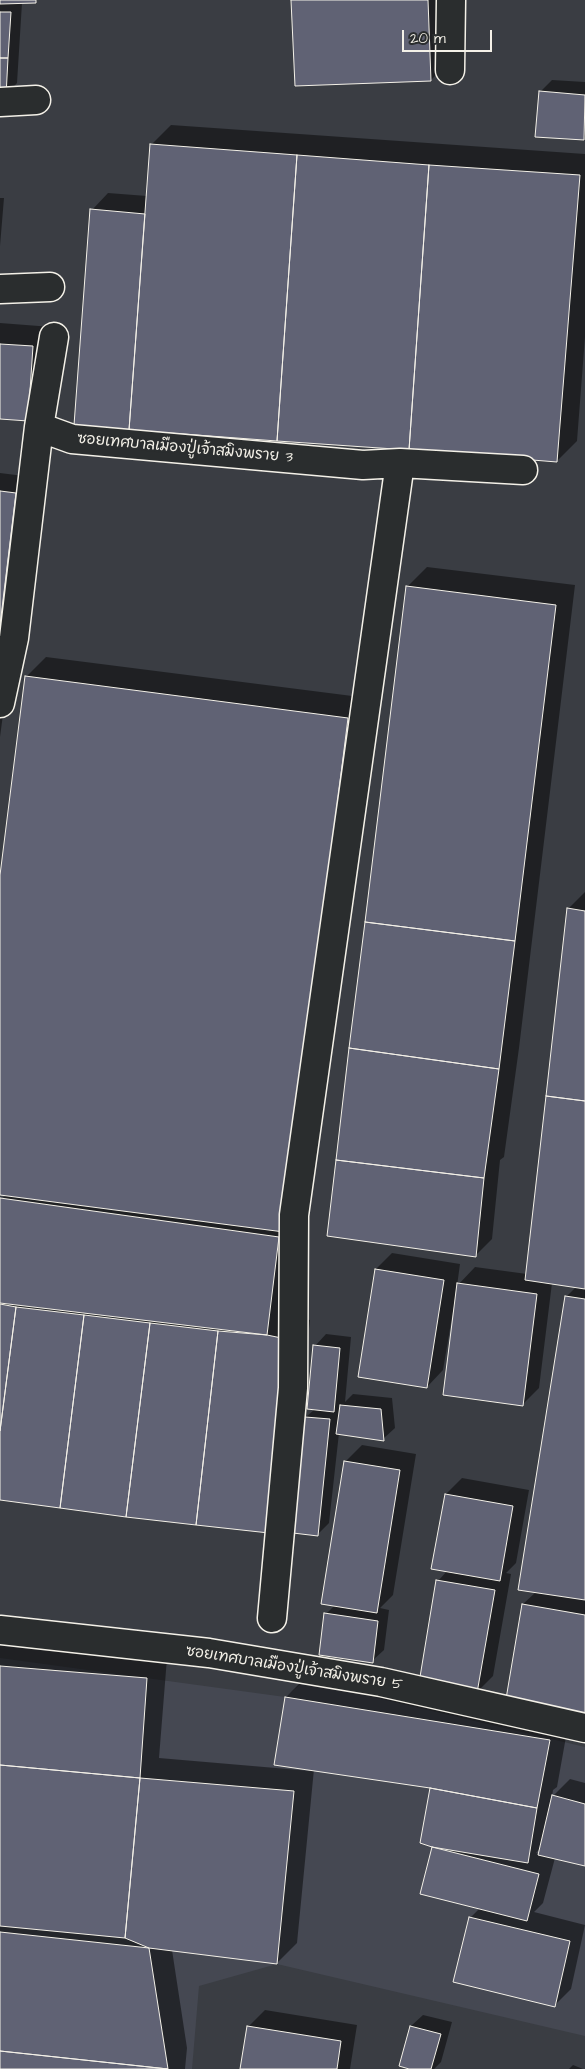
<!DOCTYPE html>
<html>
<head>
<meta charset="utf-8">
<style>
  body { margin:0 }
  #map { position:relative; width:585px; height:2069px; overflow:hidden; background:#3a3d43; font-family:"Architects Daughter",sans-serif }
  canvas { display:block }
  .scale { position:absolute; left:402px; top:30px; width:90px; height:22px; box-sizing:border-box; border:2px solid #f4f1e8; border-top:0; padding-left:6px; font-size:15px; line-height:18px; white-space:nowrap; color:#f4f1e8; -webkit-text-stroke:4px #2a2d2e; paint-order:stroke }
</style>
</head>
<body>
<div id="map">
<canvas width="585" height="2069"></canvas>
<div class="scale">20 m</div>
</div>
<script>
const c = document.querySelector('canvas').getContext('2d');
c.lineJoin = 'round';
function paint(path, color) {
  c.fillStyle = color;
  c.fill(path, 'evenodd');
}
function shape(rows) {
  const path = new Path2D();
  for (const r of rows) {
    path.moveTo(r[0], r[1]);
    for (let i = 2; i < r.length; i += 2) path.lineTo(r[i], r[i + 1]);
  }
  return path;
}
function trace(path, color, width, dash) {
  c.strokeStyle = color;
  c.lineWidth = width;
  c.lineCap = dash ? 'butt' : 'round';
  c.setLineDash(dash || []);
  c.stroke(path);
}
function drawText(font, color, halo, rows, align = 'center') {
  c.font = font + ' "Architects Daughter","Playpen Sans Thai",sans-serif';
  c.lineWidth = 4.5;
  c.setLineDash([]);
  c.textBaseline = 'middle';
  c.strokeStyle = halo;
  c.fillStyle = color;
  for (const [text, x, y, turn = 0] of rows) {
    c.save();
    c.translate(x, y);
    c.rotate((+turn || 0) * Math.PI / 180);
    c.textAlign = isNaN(turn) ? turn : align;
    if (halo) c.strokeText(text, 0, 0);
    c.fillText(text, 0, 0);
    c.restore();
  }
}
paint(shape([
  [0,1658,285,1697,305,1681,585,1747,585,2036,277,1964,199,1986,192,2069,0,2069]
]), '#454852');
paint(shape([
  [0,0,37,0,35,2,22,3,17,83,6,95,0,94],
  [292,0,449,0,451,60,431,80],
  [552,80,585,82,585,137,583,139,540,92],
  [171,125,585,154,585,337,577,441,557,461,92,210,108,193,147,196,151,145],
  [0,198,4,198,0,246],
  [0,323,52,327,47,400,0,418],
  [0,473,32,477,0,655],
  [427,567,575,585,519,1048,504,1157,500,1160,492,1239,476,1255,407,587],
  [46,657,368,698,304,1211,274,1241,276,1242,298,1220,286,1315,310,1320,289,1511,0,1499,0,1211,2,1199,6,1195,0,1194,0,885,26,677],
  [0,707,4,707,0,737],
  [585,892,585,1712,523,1604,536,1592,566,1297,577,1286,552,1283,539,1388,523,1404,455,1311,453,1311,443,1370,427,1387,376,1269,392,1253,460,1264,457,1286,475,1267,527,1274,568,909],
  [326,1334,351,1337,345,1402,353,1394,392,1398,395,1428,383,1439,339,1433,329,1523,318,1534,306,1417,315,1409,315,1346],
  [362,1445,416,1454,393,1595,380,1608,389,1610,384,1650,372,1661,326,1614,335,1605,345,1462],
  [462,1478,529,1490,516,1563,506,1573,511,1574,493,1676,477,1692,438,1581,447,1571,446,1494],
  [0,1645,167,1658,159,1758,311,1771,286,1697,306,1677,569,1720,557,1787,553,1790,552,1797,570,1779,585,1783,585,1864,555,1858,543,1903,534,1912,585,1925,571,1989,554,2006,470,1918,480,1908,422,1893,433,1846,432,1787,314,1769,297,1943,277,1963,172,1950,187,2048,185,2069,0,2069],
  [541,1847,540,1854,536,1853],
  [265,2010,357,2025,350,2069,242,2069,248,2027],
  [423,2015,452,2022,441,2062,434,2069,414,2069,411,2026],
  [573,2065,583,2069,569,2069]
]), '#0007');
const building = shape([
  [0,0,36,0,36,3,0,4,0,0],
  [291,0,428,0,431,81,295,86,291,0],
  [0,12,11,12,8,58,0,58,0,12],
  [0,58,8,58,6,96,0,96,0,58],
  [539,91,585,95,584,140,535,137,539,91],
  [150,144,297,155,277,441,129,430,150,144],
  [297,155,429,165,409,450,277,441,297,155],
  [429,165,580,175,557,462,409,450,429,165],
  [90,209,145,214,129,430,74,425,90,209],
  [0,344,33,346,28,421,0,419,0,344],
  [0,491,16,493,0,625,0,491],
  [406,586,556,605,515,941,365,922,406,586],
  [25,676,348,718,284,1232,0,1195,0,875,25,676],
  [567,908,585,911,585,1101,546,1096,567,908],
  [365,922,515,941,499,1069,349,1048,365,922],
  [349,1048,499,1069,484,1178,336,1160,349,1048],
  [546,1096,585,1101,585,1289,525,1280,546,1096],
  [336,1160,484,1178,476,1257,327,1236,336,1160],
  [0,1198,279,1237,267,1335,0,1303,0,1198],
  [375,1269,444,1280,427,1388,358,1377,375,1269],
  [457,1283,537,1294,523,1406,443,1395,457,1283],
  [565,1296,585,1299,585,1600,518,1590,565,1296],
  [0,1304,16,1307,0,1431,0,1304],
  [16,1307,84,1315,60,1508,0,1500,0,1431,16,1307],
  [84,1315,150,1323,126,1517,60,1508,84,1315],
  [150,1323,218,1331,196,1525,126,1517,150,1323],
  [218,1331,267,1335,291,1340,269,1533,196,1525,218,1331],
  [313,1345,340,1348,334,1412,307,1409,313,1345],
  [340,1405,381,1409,384,1441,336,1434,340,1405],
  [305,1417,330,1419,318,1536,293,1533,305,1417],
  [344,1461,400,1470,377,1613,321,1604,344,1461],
  [445,1494,513,1506,500,1581,431,1569,445,1494],
  [436,1580,495,1590,477,1693,419,1683,436,1580],
  [522,1604,585,1615,585,1713,506,1699,522,1604],
  [324,1613,378,1621,373,1663,319,1655,324,1613],
  [0,1666,147,1678,140,1778,0,1765,0,1666],
  [285,1697,550,1740,537,1808,430,1788,274,1765,285,1697],
  [0,1765,140,1778,125,1938,0,1926,0,1765],
  [140,1778,294,1791,277,1964,149,1948,125,1938,140,1778],
  [430,1788,537,1808,528,1863,432,1847,420,1843,430,1788],
  [552,1795,585,1804,585,1866,538,1855,552,1795],
  [432,1847,539,1874,527,1921,420,1894,432,1847],
  [469,1917,570,1941,555,2007,453,1982,469,1917],
  [0,1932,149,1948,168,2069,0,2051,0,1932],
  [247,2026,341,2041,337,2069,240,2069,247,2026],
  [410,2026,441,2034,431,2069,409,2069,399,2066,410,2026],
  [0,2051,168,2069,0,2069,0,2051]
]);
paint(building, '#606274');
trace(building, '#f4f1e8', 1);
const minor = shape([
  [450,70,451,0],
  [0,102,36,100],
  [0,289,50,287],
  [39,427,54,337],
  [0,703,14,638,39,427,72,439,363,465,400,463,523,470],
  [272,1618,293,1388,294,1215,400,463],
  [0,1630,209,1653,381,1682,585,1728]
]);
trace(minor, '#f4f1e8', 31);
trace(minor, '#2a2d2e', 28);
drawText('15px', '#f4f1e8', '#2a2d2e', [
  ["ซอยเทศบาลเมืองปู่เจ้าสมิงพราย 3",185,449,5],
  ["ซอยเทศบาลเมืองปู่เจ้าสมิงพราย 5",294,1669,9]
]);
</script>
</body>
</html>
